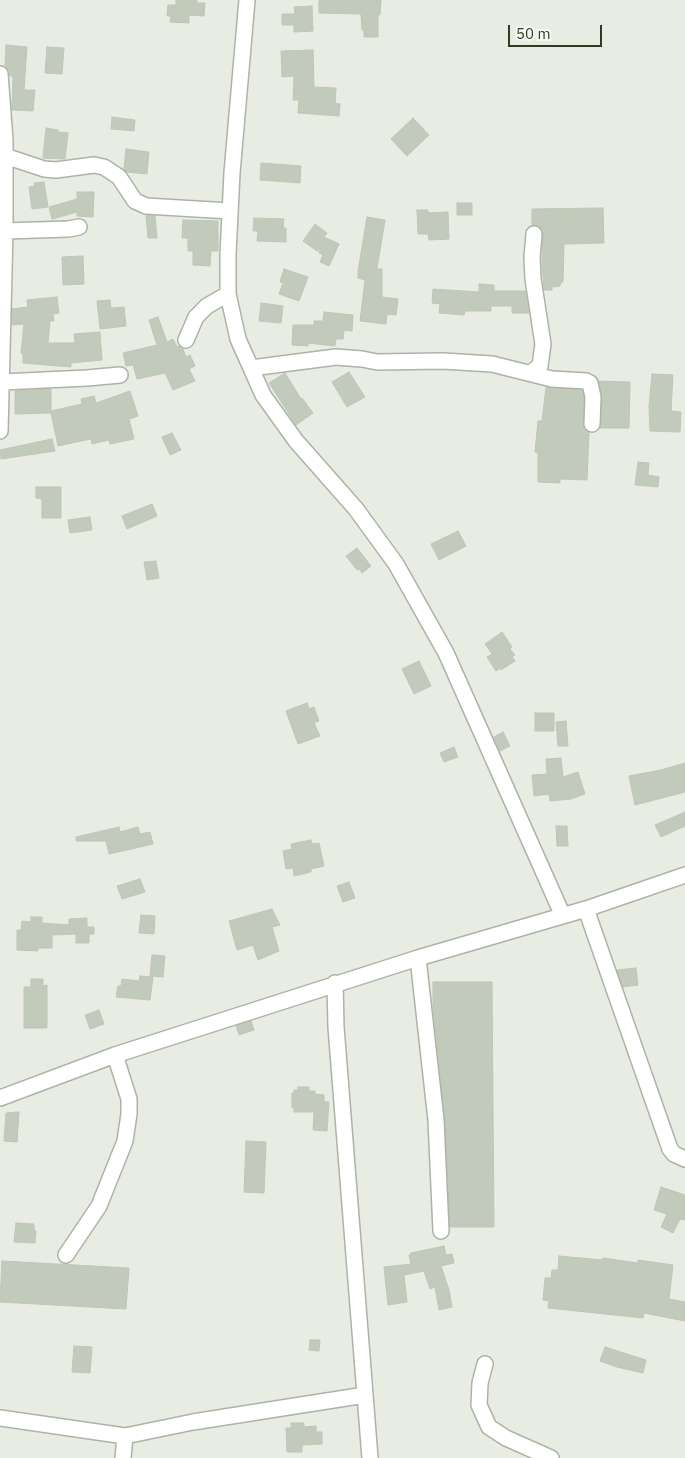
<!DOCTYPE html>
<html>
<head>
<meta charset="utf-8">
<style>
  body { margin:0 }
  #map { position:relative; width:685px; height:1458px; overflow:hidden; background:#e8ece3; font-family:"IBM Plex Sans",sans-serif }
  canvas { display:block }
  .scale { position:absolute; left:508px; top:25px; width:94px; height:22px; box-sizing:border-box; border:2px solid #2c3d23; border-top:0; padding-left:6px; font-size:15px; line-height:18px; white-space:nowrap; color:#2c3d23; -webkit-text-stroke:4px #f7f9f3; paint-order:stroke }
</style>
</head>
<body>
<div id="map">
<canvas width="685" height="1458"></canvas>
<div class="scale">50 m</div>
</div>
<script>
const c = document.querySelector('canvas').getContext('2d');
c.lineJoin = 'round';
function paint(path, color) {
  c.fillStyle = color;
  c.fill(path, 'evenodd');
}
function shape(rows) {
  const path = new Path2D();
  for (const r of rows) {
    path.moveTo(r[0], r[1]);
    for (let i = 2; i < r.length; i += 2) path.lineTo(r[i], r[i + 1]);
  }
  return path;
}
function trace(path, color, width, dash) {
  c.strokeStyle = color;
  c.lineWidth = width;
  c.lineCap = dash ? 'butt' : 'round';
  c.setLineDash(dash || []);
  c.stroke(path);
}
const building = shape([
  [176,0,197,0,197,3,205,3,204,16,189,15,189,23,170,22,171,16,167,16,168,5,176,5,176,0],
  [319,0,381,0,380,15,378,15,378,37,364,37,364,30,362,30,361,14,319,13,319,0],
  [312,6,313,31,294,32,294,25,282,25,282,14,295,14,294,7,312,6],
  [6,45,27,47,24,90,35,90,33,111,12,110,13,76,10,76,8,69,5,66,6,45],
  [47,47,64,48,62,74,45,73,47,47],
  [313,50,314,87,336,88,335,103,340,104,339,116,298,113,299,100,293,100,294,76,282,77,281,51,313,50],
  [112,117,135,120,134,131,111,129,112,117],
  [413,118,429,135,407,156,391,139,413,118],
  [46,128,58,130,58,132,68,133,65,159,43,158,46,128],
  [126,149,149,152,147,174,127,172,124,169,126,149],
  [261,163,301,166,300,183,260,180,261,163],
  [44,182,48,207,32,209,29,187,35,186,34,183,44,182],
  [77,192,94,192,93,217,77,216,77,212,52,219,49,207,77,199,77,192],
  [457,203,472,203,472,215,457,215,457,203],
  [603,208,604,243,564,244,563,282,561,282,560,286,552,287,552,290,544,290,542,260,543,230,539,226,532,225,532,209,603,208],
  [417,210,428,210,428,213,448,212,449,239,429,240,428,234,418,234,417,210],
  [146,215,155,216,157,238,148,238,146,215],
  [367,217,385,220,377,269,382,269,382,297,398,299,396,315,387,314,386,324,360,321,365,280,358,278,358,271,367,217],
  [254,218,284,219,283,228,286,228,286,242,257,241,258,231,253,231,254,218],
  [183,220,218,221,218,251,211,251,210,266,193,265,193,251,188,251,188,238,182,238,183,220],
  [315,224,327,233,324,237,339,244,329,266,320,262,323,255,319,253,319,247,317,251,303,241,315,224],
  [83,256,84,284,63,285,62,257,83,256],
  [284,269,308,277,299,301,279,294,283,283,280,282,284,269],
  [479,284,494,285,494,291,525,291,529,313,512,313,512,306,491,306,491,311,465,311,464,315,439,313,440,304,432,303,433,289,479,292,479,284],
  [57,297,59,313,53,314,54,321,50,321,48,343,75,343,74,334,100,332,102,360,71,363,71,367,23,363,23,354,21,353,24,324,12,325,12,309,28,307,27,300,57,297],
  [110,300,111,308,124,307,126,326,100,329,97,301,110,300],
  [261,303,283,306,281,323,259,321,261,303],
  [324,312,353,315,352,331,344,330,343,339,336,339,335,346,308,343,308,346,292,345,293,325,314,325,314,321,323,321,324,312],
  [158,317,167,342,173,339,177,347,179,346,183,349,186,357,190,355,195,366,189,369,195,381,173,390,165,373,137,379,133,365,126,366,123,353,157,345,149,320,158,317],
  [349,372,365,397,347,407,332,382,349,372],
  [285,373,301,399,302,398,313,413,296,425,269,383,285,373],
  [652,374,673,375,671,411,681,412,680,432,650,431,649,406,652,374],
  [599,381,630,382,629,428,600,428,602,397,599,381],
  [546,387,582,390,584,398,583,424,584,429,589,433,587,480,560,479,560,483,538,482,538,453,535,452,538,421,542,421,546,387],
  [51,389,51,411,82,404,81,399,94,396,96,403,130,391,138,416,129,419,134,439,110,444,109,440,92,444,91,439,58,446,51,413,15,414,15,391,51,389],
  [172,433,181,450,170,455,162,437,172,433],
  [52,439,55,451,1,459,0,450,52,439],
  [638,462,649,463,648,475,659,477,658,487,635,485,638,462],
  [36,487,61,487,61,518,42,518,42,499,36,498,36,487],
  [152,504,157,516,127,529,122,516,152,504],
  [90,517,92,530,70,533,68,520,90,517],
  [458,531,466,546,439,560,431,544,458,531],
  [357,548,371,566,362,573,359,569,357,570,346,556,357,548],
  [156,561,159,578,147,580,144,562,156,561],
  [502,632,512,647,510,649,515,655,512,657,515,661,501,670,500,668,496,671,487,657,492,654,485,644,502,632],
  [419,661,431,686,414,694,402,669,419,661],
  [307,703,309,709,314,707,319,721,314,723,320,736,298,744,286,711,307,703],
  [535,713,554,713,554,731,535,731,535,713],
  [566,721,568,746,558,746,556,722,566,721],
  [503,732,510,746,500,751,494,737,503,732],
  [454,747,458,757,444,762,440,753,454,747],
  [561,758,563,777,578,772,585,794,571,799,550,801,549,794,534,796,532,775,547,774,546,759,561,758],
  [685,763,685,792,635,805,629,776,661,770,685,763],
  [685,812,685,826,661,837,655,825,685,812],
  [556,826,567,826,568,846,557,846,556,826],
  [119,827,120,832,138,827,140,834,150,832,153,844,109,854,106,841,76,841,76,837,119,827],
  [311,840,312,844,319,843,324,866,311,869,311,872,294,876,293,868,286,869,283,851,292,849,291,844,311,840],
  [140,879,145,892,122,899,117,886,140,879],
  [349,882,355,898,343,902,337,886,349,882],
  [272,909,280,925,272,927,279,951,258,960,253,945,237,950,229,921,272,909],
  [141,915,155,916,154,934,139,933,141,915],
  [31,917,42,917,42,923,69,925,69,919,87,918,87,927,94,927,94,934,89,934,89,943,76,943,76,934,52,935,52,948,38,948,38,951,17,950,17,930,21,930,22,921,31,922,31,917],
  [152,955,165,956,163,977,150,976,152,955],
  [636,968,638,985,623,987,617,970,636,968],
  [140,976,153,977,150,1000,116,997,118,986,121,986,122,979,139,981,140,976],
  [31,979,43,979,43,986,47,985,47,1028,24,1028,24,987,31,987,31,979],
  [433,982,492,982,494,1227,450,1227,445,1120,433,1006,433,982],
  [99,1010,104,1024,90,1029,85,1015,99,1010],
  [251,1021,254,1030,239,1035,236,1026,251,1021],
  [298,1087,309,1087,309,1091,315,1091,315,1094,324,1095,324,1102,329,1102,327,1131,313,1130,314,1112,294,1112,294,1108,292,1108,292,1093,294,1093,294,1090,298,1090,298,1087],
  [19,1112,17,1142,4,1141,6,1113,19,1112],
  [246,1141,266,1142,264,1193,244,1192,246,1141],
  [661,1187,685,1195,685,1220,680,1219,673,1233,661,1227,667,1214,654,1210,661,1187],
  [16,1223,34,1224,34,1230,36,1231,35,1243,14,1242,16,1223],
  [444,1246,446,1255,452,1254,454,1263,441,1266,449,1290,452,1307,439,1310,435,1287,430,1289,424,1271,404,1275,407,1302,388,1305,384,1267,411,1264,409,1255,411,1254,411,1253,444,1246],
  [559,1256,602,1260,603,1258,638,1263,638,1260,673,1265,669,1299,685,1302,685,1321,644,1313,643,1318,548,1308,549,1301,543,1300,545,1278,551,1278,552,1270,558,1270,559,1256],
  [2,1261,129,1268,126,1309,0,1302,2,1261],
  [310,1340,320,1340,319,1351,309,1350,310,1340],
  [74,1346,92,1347,90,1373,72,1372,74,1346],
  [605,1347,646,1360,643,1373,617,1367,600,1361,605,1347],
  [291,1423,304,1423,304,1427,316,1426,316,1432,322,1432,322,1444,302,1445,302,1452,287,1452,286,1428,291,1428,291,1423]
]);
paint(building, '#c2cabb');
trace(building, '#bec6b5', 1);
const minor = shape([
  [247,0,232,173,228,254,228,294,238,339,263,395,296,441,356,509,396,564,446,653,563,916],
  [0,74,5,140,5,231,0,431],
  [5,156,44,169,56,170,94,165,104,167,119,177,135,201,146,206,230,211],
  [5,231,68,229,79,227],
  [186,340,196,317,207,306,228,294],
  [251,368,336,357,362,359,377,362,443,361,492,364,552,379,586,381,590,383,593,397,592,424],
  [530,373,540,366,543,344,533,279,532,257,534,234],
  [2,382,87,378,120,375],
  [586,909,670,1149,674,1154,685,1159],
  [418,958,436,1120,441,1231],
  [335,983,336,1027,370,1458],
  [0,1098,115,1055,418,958,586,909,685,875],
  [66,1255,99,1206,125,1141,129,1114,129,1099,115,1055],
  [485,1364,480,1383,479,1405,489,1427,506,1438,551,1458],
  [0,1418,125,1436,193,1422,365,1395],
  [123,1458,125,1436]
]);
trace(minor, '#acb4a6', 18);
trace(minor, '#fff', 15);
</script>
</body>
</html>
